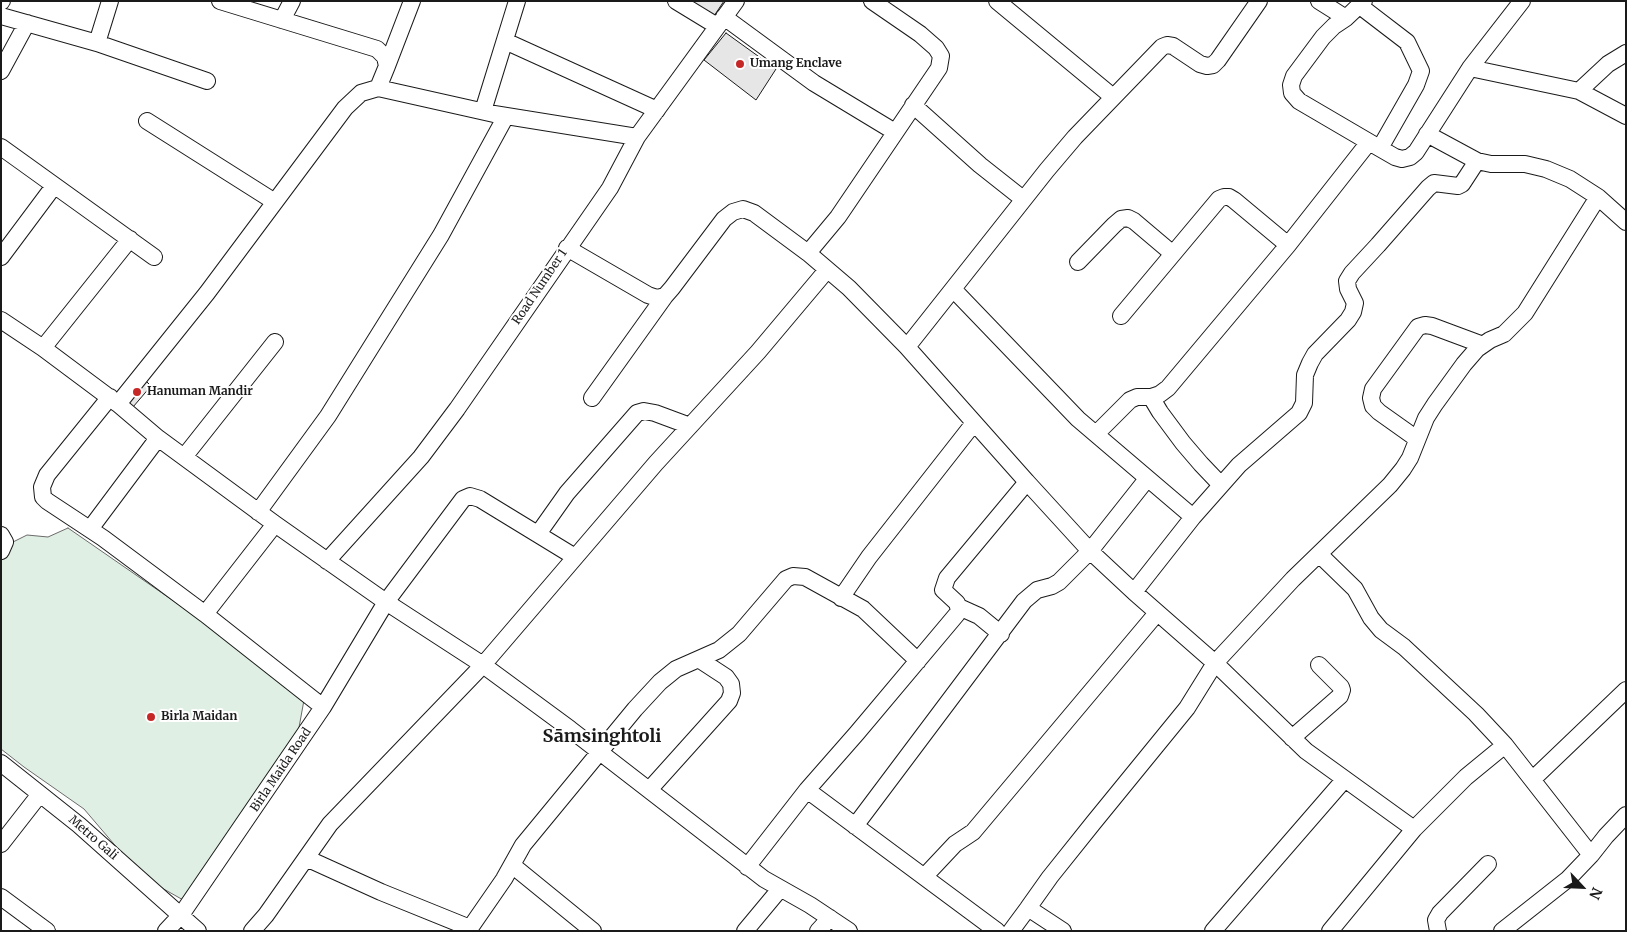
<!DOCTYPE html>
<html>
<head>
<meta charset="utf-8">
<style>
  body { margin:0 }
  #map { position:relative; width:1627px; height:932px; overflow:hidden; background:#fff; font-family:Merriweather,serif }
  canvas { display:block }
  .frame { position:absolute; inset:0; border:2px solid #1a1a1a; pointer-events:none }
  .north { position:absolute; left:1557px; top:862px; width:50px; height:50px; -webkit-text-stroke:4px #fff; paint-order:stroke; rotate:115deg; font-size:14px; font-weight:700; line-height:20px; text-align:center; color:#1a1a1a }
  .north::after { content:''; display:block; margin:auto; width:18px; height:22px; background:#1a1a1a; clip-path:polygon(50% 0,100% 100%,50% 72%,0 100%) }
</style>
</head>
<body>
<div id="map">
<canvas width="1627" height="932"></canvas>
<div class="frame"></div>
<div class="north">N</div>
</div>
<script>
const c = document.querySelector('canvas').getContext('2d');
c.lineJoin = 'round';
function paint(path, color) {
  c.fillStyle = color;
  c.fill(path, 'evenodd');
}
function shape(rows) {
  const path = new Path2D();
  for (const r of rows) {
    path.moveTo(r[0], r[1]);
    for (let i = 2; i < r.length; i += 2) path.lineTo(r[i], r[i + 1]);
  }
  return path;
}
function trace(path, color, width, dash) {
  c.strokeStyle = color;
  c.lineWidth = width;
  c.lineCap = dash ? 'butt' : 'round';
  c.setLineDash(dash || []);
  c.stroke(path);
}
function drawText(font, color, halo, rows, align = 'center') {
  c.font = font + ' Merriweather,serif';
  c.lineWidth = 4;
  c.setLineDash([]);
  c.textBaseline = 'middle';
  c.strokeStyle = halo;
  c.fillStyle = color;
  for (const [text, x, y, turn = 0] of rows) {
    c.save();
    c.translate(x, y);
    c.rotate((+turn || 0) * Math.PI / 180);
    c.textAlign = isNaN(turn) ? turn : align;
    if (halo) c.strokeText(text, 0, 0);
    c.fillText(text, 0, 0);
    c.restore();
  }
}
const green = shape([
  [68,528,204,622,304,700,298,733,185,901,153,883,125,857,84,809,24,767,1,749,1,559,13,542,27,535,48,537,68,528]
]);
paint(green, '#e0efe3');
trace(green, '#6a6a6a', 1);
const building = shape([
  [682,1,724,1,712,19,682,1],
  [726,33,776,69,756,100,704,60,726,33],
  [141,376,151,386,133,407,122,398,141,376]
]);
paint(building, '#e6e6e6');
trace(building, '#1a1a1a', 1);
const minor = shape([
  [220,1,377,49,385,57,387,66,378,88],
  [676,1,717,26],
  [997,1,1113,97],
  [1319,1,1346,18],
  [1364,1,1346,18,1334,26,1323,37,1294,76,1291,85,1292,93,1299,101,1369,142,1395,157,1402,159,1410,157,1416,152,1470,68,1522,1],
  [1,2,2,1],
  [1360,6,1407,42,1421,71,1416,85,1380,148],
  [1,16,97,43,207,81],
  [724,17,814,83,895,132],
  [282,20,292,1],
  [505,41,657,110],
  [97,43,110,1],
  [387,66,412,1],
  [1470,68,1579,91,1626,116],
  [1,71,27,23],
  [1579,91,1608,64,1626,53],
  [913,105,980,165,1023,199],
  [483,111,517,1],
  [147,121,275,202],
  [1427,134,1477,161,1491,164,1525,164,1546,169,1570,179,1598,197,1626,222],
  [1,147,154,257],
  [567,248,648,295,657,298,665,296,672,288,724,219,733,212,743,209,754,213,808,253,849,288,907,347,1027,482],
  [808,253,838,217,939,68,941,56,936,48,920,34,872,1],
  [1,257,54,186],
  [1078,262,1114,225,1121,219,1128,218,1134,221,1173,254],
  [953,289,1078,419,1193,517],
  [1121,316,1219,199,1224,197,1229,197,1234,200,1288,245],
  [1,320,43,348,118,404,158,438,275,524,386,602,483,665,570,729,764,879,810,905,849,931],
  [907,347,1047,170,1075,137,1162,47,1167,45,1173,46,1200,64,1207,66,1213,65,1218,60,1259,1],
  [43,348,130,239],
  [110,397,47,475,42,487,43,497,47,501,103,538,205,614,323,707],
  [1151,397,1160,412,1183,443,1201,464,1221,485],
  [592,398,665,296],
  [118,404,207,293,345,108,361,93,378,88,494,114,637,137],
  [1096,434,1130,400,1137,397,1151,397,1160,394,1168,388,1288,245,1369,142],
  [1417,439,1379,412,1373,406,1371,398,1373,389,1418,327,1425,325,1432,326,1483,345],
  [184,457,275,342],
  [258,512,328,416,441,235,506,116],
  [90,529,158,438],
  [538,534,567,493,637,413,644,411,655,413,690,426],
  [1,535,5,542,1,551],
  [1319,554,1355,589,1371,618,1381,630,1404,647,1476,714,1505,745,1591,855],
  [327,561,421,457,457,409,610,188,637,137,736,1],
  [1134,592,1193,517,1239,465,1299,413,1304,403,1305,375,1310,363,1315,354,1348,320,1353,312,1355,303,1348,289,1347,281,1352,273,1378,245,1428,188,1434,183,1458,186,1462,184,1477,161],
  [841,598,869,557,974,423],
  [959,607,979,616,1001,634],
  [205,614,275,524],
  [1292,738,1340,696,1342,690,1341,687,1319,665],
  [1,763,79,825,198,931],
  [1533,779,1626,690],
  [649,790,729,701,732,693,731,684,726,677,700,660],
  [807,790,857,733,957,614,959,610,957,603,943,590,947,578,1027,482,1090,551,1134,592,1215,663,1187,708,1094,822,1050,877,1028,908],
  [855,826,1024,601,1037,590,1052,586,1059,582,1090,551,1147,479],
  [1414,829,1466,777,1505,745],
  [1,844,40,794],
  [306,858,381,892,470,928],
  [512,865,593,931],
  [747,867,807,790,997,931],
  [924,877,955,844,973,832,1157,613],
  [1,897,47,931],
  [166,931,181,915,323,707,386,602,463,499,470,496,480,499,575,557],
  [252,931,266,915,330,824,483,665,656,463,758,352,827,270],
  [468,931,504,879,523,845,635,709,660,682,676,669,719,650,739,634,786,579,793,576,805,577,863,609,918,661],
  [745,931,780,889],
  [818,931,830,918],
  [1011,931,1028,908,1063,931],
  [1213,931,1344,780],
  [1330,931,1414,829,1306,751,1215,663,1293,579,1390,485,1403,469,1410,458,1426,418,1435,404,1464,364,1477,349,1490,340,1504,334,1525,313,1598,197],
  [1438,931,1436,920,1440,913,1488,864],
  [1502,931,1568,879,1591,855,1606,836,1626,815]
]);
trace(minor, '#1a1a1a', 18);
trace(minor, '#fff', 16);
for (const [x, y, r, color] of [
  [740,64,5,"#c62828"],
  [137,392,5,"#c62828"],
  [151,717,5,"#c62828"]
]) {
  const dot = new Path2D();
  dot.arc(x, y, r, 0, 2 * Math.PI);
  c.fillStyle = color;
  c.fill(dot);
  trace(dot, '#fff', 2);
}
drawText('bold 12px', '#1a1a1a', '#fff', [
  ["Umang Enclave",750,64],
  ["Hanuman Mandir",147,392],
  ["Birla Maidan",161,717]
], 'left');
drawText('12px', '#1a1a1a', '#fff', [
  ["Road Number 1",540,287,-56],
  ["Birla Maida Road",281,770,-56],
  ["Metro Gali",93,838,41]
]);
drawText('bold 18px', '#1a1a1a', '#fff', [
  ["Sāmsinghtoli",602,737]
]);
</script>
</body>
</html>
